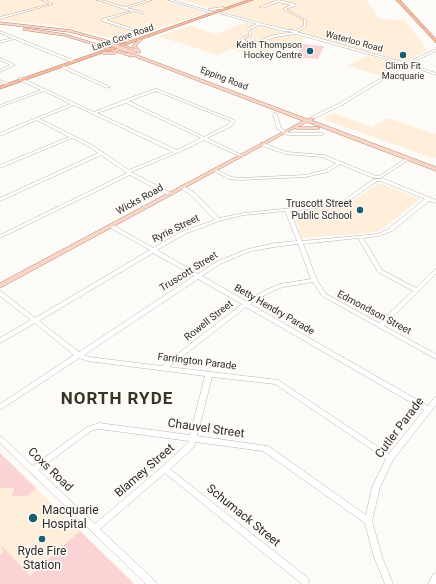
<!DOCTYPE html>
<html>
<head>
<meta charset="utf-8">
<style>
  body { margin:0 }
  canvas { display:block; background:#fdfbf8 }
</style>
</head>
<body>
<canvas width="436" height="584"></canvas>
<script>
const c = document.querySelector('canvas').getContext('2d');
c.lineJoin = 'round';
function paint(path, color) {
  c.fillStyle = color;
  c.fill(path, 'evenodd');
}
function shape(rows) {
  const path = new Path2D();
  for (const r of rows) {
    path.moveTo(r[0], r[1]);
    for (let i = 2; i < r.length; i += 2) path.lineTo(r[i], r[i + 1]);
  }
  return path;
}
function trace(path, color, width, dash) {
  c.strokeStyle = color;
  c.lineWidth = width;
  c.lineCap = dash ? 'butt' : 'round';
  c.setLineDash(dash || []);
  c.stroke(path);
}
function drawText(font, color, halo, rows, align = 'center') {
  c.font = font + ' Roboto,sans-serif';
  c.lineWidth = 3;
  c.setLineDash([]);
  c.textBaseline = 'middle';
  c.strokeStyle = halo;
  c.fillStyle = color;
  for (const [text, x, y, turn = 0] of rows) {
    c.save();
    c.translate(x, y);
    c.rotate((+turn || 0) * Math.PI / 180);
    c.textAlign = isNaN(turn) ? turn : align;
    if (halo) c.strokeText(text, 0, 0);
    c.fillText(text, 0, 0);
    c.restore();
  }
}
paint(shape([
  [0,0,163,0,203,12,200,15,121,40,52,25,0,20],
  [181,0,366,0,380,19,405,20,427,50,406,62],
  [246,22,305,38,261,58,232,49,218,55,158,36,192,26,216,34],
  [368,55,384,60,400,64,382,76,347,66],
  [333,113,372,127,387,118,436,134,436,157,433,158,322,119],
  [379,183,420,199,384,228,377,232,306,238,302,237,293,213,295,211,341,207,348,204],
  [0,453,80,531,135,584,0,584]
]), '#ffeeda');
paint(shape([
  [302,44,324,46,318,59,295,57],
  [0,453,36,488,27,496,12,496,14,488,0,488],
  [80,531,134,584,0,584,0,555,4,552,1,548,3,547,30,576]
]), '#fad4d5');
const minor = shape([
  [42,0,45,0,53,4,0,19,0,17,50,4,42,0],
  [97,0,101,0,125,7,148,0,152,0,127,8,143,12,143,14,134,11,106,20,143,32,143,34,102,21,102,19,131,11,97,0],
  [168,0,172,0,213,12,211,13,168,0],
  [278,0,295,4,295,6,286,9,306,20,306,27,297,32,406,63,436,49,436,51,409,64,436,73,436,75,407,65,342,105,313,119,311,119,311,117,340,103,404,64,296,34,275,37,255,44,242,42,242,38,249,35,248,28,257,24,218,13,219,12,283,29,294,30,295,31,304,26,304,20,283,9,291,5,278,2,262,8,260,7,278,0],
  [260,25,283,31,295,32,274,35,255,42,244,40,244,39,251,35,250,29,260,25],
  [223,7,224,9,209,10,208,9,223,7],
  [0,31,73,60,74,61,71,62,14,39,0,43,0,41,12,38,0,33,0,31],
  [0,58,14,64,15,65,0,72,0,70,10,65,0,60,0,58],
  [62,66,64,66,110,87,107,88,62,68,62,66],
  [19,78,21,78,94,112,124,100,155,89,157,89,234,120,235,121,232,126,207,138,244,156,243,157,241,157,204,140,184,150,131,172,171,193,171,195,167,195,130,175,0,238,0,235,127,173,101,155,0,201,0,198,98,153,90,147,72,138,0,168,0,165,69,137,37,120,0,136,0,133,9,129,71,104,44,91,0,107,0,105,41,90,19,80,19,78],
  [156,91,231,121,229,124,204,137,129,101,156,91],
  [126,103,201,138,177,150,97,113,126,103],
  [74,105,173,152,129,170,92,145,40,119,74,105],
  [0,80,7,83,8,84,6,85,0,82,0,80],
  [274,113,277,114,281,128,289,133,322,133,324,134,322,135,287,135,277,129,273,114,274,113],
  [261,143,263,143,287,152,324,155,376,176,379,176,407,158,408,158,410,159,380,178,373,178,340,164,328,172,305,177,240,180,229,179,212,170,214,169,215,169,232,177,240,178,305,175,325,170,336,163,322,157,285,154,261,145,261,143],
  [374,179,384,179,436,200,436,203,429,201,392,231,379,236,363,238,382,270,416,288,434,270,436,269,436,274,384,326,436,354,436,359,322,296,313,282,283,287,270,292,250,304,428,406,434,398,436,397,436,405,393,460,380,487,372,521,382,557,393,584,385,584,374,557,365,523,263,451,195,442,194,447,170,469,308,578,309,581,308,584,302,584,165,473,100,529,155,581,156,584,146,584,0,443,0,436,2,437,33,466,87,427,99,423,190,435,205,376,88,361,79,358,0,410,0,404,74,355,35,323,0,343,0,338,31,320,0,296,0,291,2,292,35,318,150,250,109,227,109,225,113,225,153,248,181,232,215,220,192,196,180,188,180,186,184,186,196,194,219,218,244,213,340,203,374,179],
  [377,181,381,181,425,199,388,229,378,234,302,241,290,211,343,205,377,181],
  [285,211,297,241,275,243,248,249,216,262,198,274,157,250,185,234,219,221,244,215,285,211],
  [358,238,378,272,413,291,379,323,326,294,317,280,303,244,358,238],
  [298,244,311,279,280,284,266,290,246,301,202,276,220,264,251,251,275,247,298,244],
  [153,253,194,276,79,352,39,321,153,253],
  [198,279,242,304,162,366,89,357,84,355,198,279],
  [246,307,424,410,389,454,278,380,169,367,246,307],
  [212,377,275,384,386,459,372,487,366,515,268,446,197,436,212,377],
  [99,429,189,441,188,443,162,467,95,524,38,470,91,431,99,429],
  [436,573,436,584,428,584,433,574,436,573]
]);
const major = shape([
  [0,22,70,30,121,44,119,45,70,32,0,24,0,22],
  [24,28,65,34,110,48,107,49,65,36,23,30,24,28],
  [139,39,142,40,136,46,141,52,140,53,135,52,121,46,123,45,135,49,132,46,139,39],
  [116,40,129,40,131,41,129,42,116,42,116,40],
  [113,49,126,53,129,52,307,119,314,117,314,119,311,120,436,167,436,171,307,122,298,127,318,127,320,128,318,129,297,129,295,128,293,129,0,288,0,283,303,121,133,56,131,57,117,52,115,54,103,54,101,53,103,52,115,52,111,50,113,49]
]);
const highway = shape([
  [248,0,253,0,0,89,0,86,248,0],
  [396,0,400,0,436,39,436,43,396,0]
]);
trace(minor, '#786e62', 0.5);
trace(major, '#b18874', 1);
trace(highway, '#b18874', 1);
paint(minor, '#fff');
paint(major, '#fad5c5');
paint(highway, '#f6b99e');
const majorBridge = shape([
  [105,42,132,52]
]);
trace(majorBridge, '#b18874', 4, []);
trace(majorBridge, '#fad5c5', 3.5);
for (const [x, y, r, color] of [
  [310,51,4,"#175f6f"],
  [403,55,4,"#175f6f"],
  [360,210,4,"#175f6f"],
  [33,518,5,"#175f6f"],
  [42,539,4,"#175f6f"]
]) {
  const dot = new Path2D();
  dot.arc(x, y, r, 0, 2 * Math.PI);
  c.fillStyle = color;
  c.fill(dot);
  trace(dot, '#fdfbf8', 1.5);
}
drawText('9px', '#302c26', '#fdfbf8', [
  ["Lane Cove Road",123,38,-19],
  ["Waterloo Road",354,42,15],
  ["Epping Road",224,79,21]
]);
drawText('9px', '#302c26', '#fdfbf8', [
  ["Keith Thompson",302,46],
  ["Hockey Centre",302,56],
  ["Climb Fit",403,67,"center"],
  ["Macquarie",403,77,"center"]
], 'right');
drawText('10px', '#302c26', '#fdfbf8', [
  ["Wicks Road",140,200,-29],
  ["Ryrie Street",176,229,-26],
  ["Truscott Street",189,272,-32],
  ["Betty Hendry Parade",274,310,30],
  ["Edmondson Street",374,313,28],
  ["Rowell Street",209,321,-38],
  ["Farrington Parade",197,362,7]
]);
drawText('10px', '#302c26', '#fdfbf8', [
  ["Truscott Street",352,204],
  ["Public School",352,216]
], 'right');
drawText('12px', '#302c26', '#fdfbf8', [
  ["Cutler Parade",400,428,-53],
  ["Chauvel Street",206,429,8],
  ["Coxs Road",50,470,44],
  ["Blamey Street",145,471,-41],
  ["Schumack Street",243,516,39]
]);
drawText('12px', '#302c26', '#fdfbf8', [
  ["Macquarie",42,511],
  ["Hospital",42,525],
  ["Ryde Fire",42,552,"center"],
  ["Station",42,566,"center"]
], 'left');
c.letterSpacing = '1px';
drawText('bold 17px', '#3a3227', '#fdfbf8', [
  ["NORTH RYDE",117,400]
]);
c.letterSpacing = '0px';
</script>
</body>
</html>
